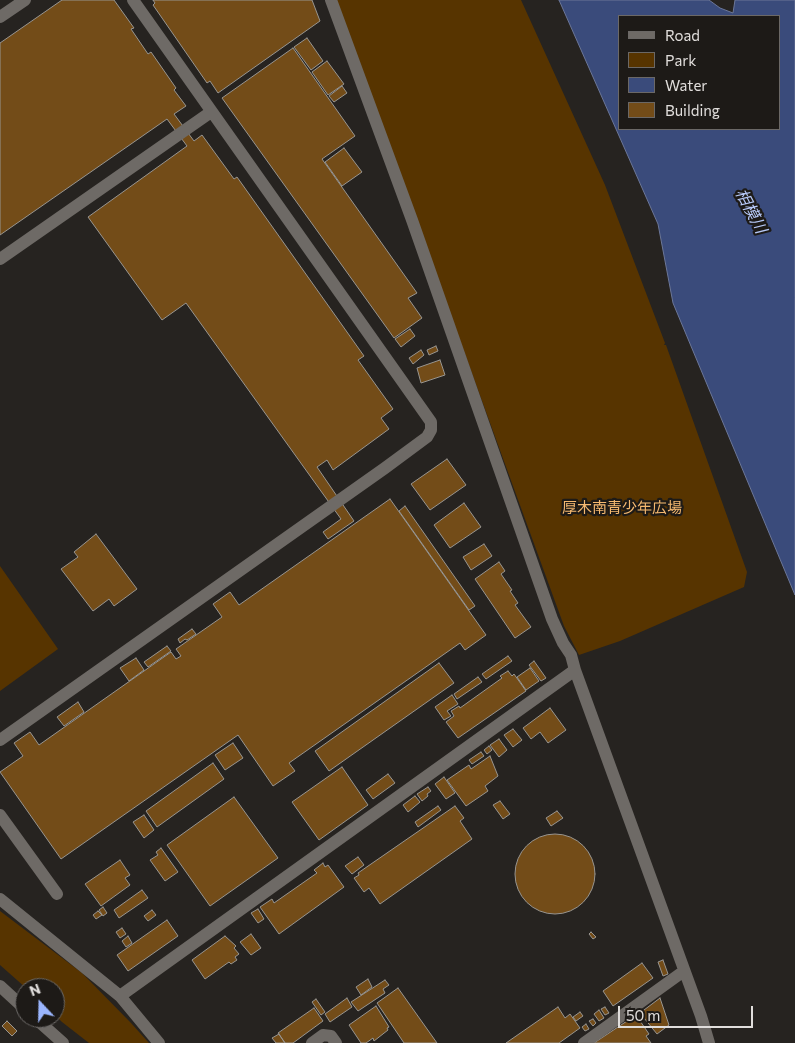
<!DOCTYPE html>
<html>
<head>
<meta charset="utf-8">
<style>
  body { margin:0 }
  #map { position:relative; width:795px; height:1043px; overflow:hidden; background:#262320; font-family:Commissioner,sans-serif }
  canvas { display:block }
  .legend { position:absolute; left:618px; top:15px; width:162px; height:115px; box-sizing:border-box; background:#1d1a17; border:1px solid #6b6866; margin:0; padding:6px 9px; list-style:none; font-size:15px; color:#e1dedc }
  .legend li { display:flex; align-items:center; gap:10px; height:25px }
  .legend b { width:25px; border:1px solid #6b6866 }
  .north { position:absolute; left:15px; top:978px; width:50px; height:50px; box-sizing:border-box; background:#1d1a17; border:1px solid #6b6866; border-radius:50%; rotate:339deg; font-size:14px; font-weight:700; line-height:20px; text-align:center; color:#e1dedc }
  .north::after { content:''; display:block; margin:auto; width:18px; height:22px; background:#9ab5fd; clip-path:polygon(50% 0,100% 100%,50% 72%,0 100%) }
  .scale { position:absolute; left:618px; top:1006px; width:135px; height:22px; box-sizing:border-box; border:2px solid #e1dedc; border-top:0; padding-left:6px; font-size:15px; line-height:18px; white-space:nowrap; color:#e1dedc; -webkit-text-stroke:4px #1d1a17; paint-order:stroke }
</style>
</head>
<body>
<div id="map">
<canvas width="795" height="1043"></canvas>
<ul class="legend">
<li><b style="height:6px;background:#6e6a66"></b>Road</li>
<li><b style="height:14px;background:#573400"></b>Park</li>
<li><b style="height:14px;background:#3a4b7b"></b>Water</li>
<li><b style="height:14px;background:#734c18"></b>Building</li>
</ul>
<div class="north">N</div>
<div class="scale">50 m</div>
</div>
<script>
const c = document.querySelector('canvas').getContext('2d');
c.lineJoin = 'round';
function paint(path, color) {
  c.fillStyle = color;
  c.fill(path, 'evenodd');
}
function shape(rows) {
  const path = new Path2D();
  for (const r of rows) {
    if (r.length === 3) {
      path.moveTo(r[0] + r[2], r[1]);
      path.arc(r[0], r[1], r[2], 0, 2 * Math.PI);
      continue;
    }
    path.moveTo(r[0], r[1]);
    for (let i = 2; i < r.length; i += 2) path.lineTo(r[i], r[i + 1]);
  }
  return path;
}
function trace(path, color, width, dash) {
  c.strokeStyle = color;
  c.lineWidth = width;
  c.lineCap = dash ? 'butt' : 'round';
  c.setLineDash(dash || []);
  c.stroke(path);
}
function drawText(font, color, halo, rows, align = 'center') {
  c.font = font + ' Commissioner,"Noto Sans JP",sans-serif';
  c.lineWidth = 4.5;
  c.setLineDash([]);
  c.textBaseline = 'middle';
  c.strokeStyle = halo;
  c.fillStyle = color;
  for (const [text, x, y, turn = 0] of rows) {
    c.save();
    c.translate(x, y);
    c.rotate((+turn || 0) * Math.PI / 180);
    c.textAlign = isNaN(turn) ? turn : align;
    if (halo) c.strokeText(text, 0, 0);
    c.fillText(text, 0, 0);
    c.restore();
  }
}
paint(shape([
  [336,0,521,0,605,185,665,343,664,345,666,345,747,572,744,587,620,641,579,655,564,626],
  [0,566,58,649,0,691],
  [0,911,82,973,131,1023,149,1043,89,1043,62,1022,55,1015,55,988,26,988,0,965]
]), '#573400');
const water = shape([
  [559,0,709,0,720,8,733,13,735,0,795,0,795,595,673,303,658,224,559,0],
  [619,16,779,16,779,129,619,129,619,16]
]);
paint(water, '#3a4b7b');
trace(water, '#6c7798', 1);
const building = shape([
  [62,0,114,0,134,28,131,29,148,54,151,52,176,88,174,90,186,106,174,114,194,141,202,135,234,179,237,177,364,356,358,360,393,409,381,418,389,429,333,470,327,460,317,467,354,521,328,539,323,532,341,519,186,303,162,320,88,217,187,146,167,119,0,235,0,43,62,0],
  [153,0,312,0,320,21,218,93,210,81,207,83,153,5,155,3,153,0],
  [307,38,323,61,311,70,294,47,307,38],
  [293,48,355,136,322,159,417,293,408,298,422,318,394,338,222,98,293,48],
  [327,61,344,84,328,95,312,72,327,61],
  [342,86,347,93,334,102,329,96,342,86],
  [344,148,362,172,342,186,325,162,344,148],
  [410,329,415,336,401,347,395,339,410,329],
  [436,346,438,351,429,355,427,350,436,346],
  [421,350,424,355,413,364,409,358,421,350],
  [440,360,445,375,421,383,417,368,440,360],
  [447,459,466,485,430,510,411,484,447,459],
  [390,499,486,635,465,650,460,643,289,763,295,771,273,786,238,735,61,859,0,772,23,756,14,743,30,732,39,745,171,652,176,659,181,656,176,649,222,617,213,604,230,592,239,605,390,499],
  [464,503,481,527,450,548,434,525,464,503],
  [405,506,475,606,469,610,399,511,405,506],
  [96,534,137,589,114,606,109,599,93,611,61,569,78,557,74,552,96,534],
  [484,544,492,556,471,570,463,557,484,544],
  [499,562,505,571,501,574,512,590,510,591,518,603,515,605,531,627,515,638,475,579,499,562],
  [192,629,196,634,187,640,185,639,180,643,178,639,192,629],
  [167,646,171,651,148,667,144,662,167,646],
  [508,656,512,661,486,679,482,674,508,656],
  [136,658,144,670,129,681,120,668,136,658],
  [534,661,546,678,541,681,529,665,534,661],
  [439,663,454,683,329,771,315,751,439,663],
  [530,668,539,681,526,690,517,677,530,668],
  [508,671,512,676,514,674,526,691,458,738,446,722,454,716,451,711,459,706,460,708,502,678,500,676,508,671],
  [478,677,482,682,457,699,454,694,478,677],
  [452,695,458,704,447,711,451,716,444,720,435,707,452,695],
  [78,702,84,712,64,726,57,717,78,702],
  [550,708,566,730,548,743,540,732,531,739,523,728,550,708],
  [513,729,522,740,513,747,504,735,513,729],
  [499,739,507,750,499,757,490,745,499,739],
  [233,743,243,758,225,770,215,755,233,743],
  [489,746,492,750,487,754,484,750,489,746],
  [481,752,484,756,472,764,469,760,481,752],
  [490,756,498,776,485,786,488,791,466,806,447,780,469,765,471,769,490,756],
  [213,763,224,779,157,827,146,811,213,763],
  [342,767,368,805,319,840,292,802,342,767],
  [388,774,395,783,373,799,366,790,388,774],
  [444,777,455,793,446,799,435,784,444,777],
  [428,787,431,791,427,794,428,796,422,801,417,794,428,787],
  [415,796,420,802,408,812,403,805,415,796],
  [234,797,278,858,210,906,167,845,234,797],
  [500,801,510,814,503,819,493,805,500,801],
  [438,806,441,810,418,827,415,822,438,806],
  [455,806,464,818,460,821,472,839,380,904,369,888,364,892,354,878,359,875,358,873,455,806],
  [557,811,563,818,551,826,546,818,557,811],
  [144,815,154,830,144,838,133,822,144,815],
  [555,874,40],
  [161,848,178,872,165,881,150,860,158,855,156,852,161,848],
  [358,857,364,865,352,874,345,866,358,857],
  [120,860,130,875,125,878,130,885,101,906,85,884,120,860],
  [323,863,325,867,328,865,344,887,279,934,260,907,272,899,274,903,317,873,314,870,323,863],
  [142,890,148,898,119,918,114,910,142,890],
  [103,907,107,913,103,916,99,910,103,907],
  [258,909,264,919,258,923,251,913,258,909],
  [152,910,156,915,148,921,144,916,152,910],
  [98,911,102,915,96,919,93,915,98,911],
  [167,920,178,936,128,971,117,955,167,920],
  [122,928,126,934,120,938,116,932,122,928],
  [591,932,596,937,593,939,589,934,591,932],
  [251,934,261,948,251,955,240,942,251,934],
  [128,936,132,943,126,947,122,941,128,936],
  [225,936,236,946,234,948,239,954,235,957,237,960,231,964,229,962,205,979,192,960,225,936],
  [663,960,668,974,663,976,658,962,663,960],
  [642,963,653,978,613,1006,603,991,642,963],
  [368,979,372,987,361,995,356,987,368,979],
  [385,980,389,985,383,989,385,993,358,1011,351,1002,385,980],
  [398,988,437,1043,404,1043,377,1003,398,988],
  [347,998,352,1007,330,1022,325,1014,347,998],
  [660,998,669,1025,657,1034,640,1013,660,998],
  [316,999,325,1012,321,1015,312,1002,316,999],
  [376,1006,389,1027,387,1028,388,1030,374,1041,373,1038,366,1043,361,1043,349,1025,376,1006],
  [558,1007,565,1018,570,1014,580,1028,559,1043,506,1043,558,1007],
  [605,1007,609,1013,605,1015,601,1009,605,1007],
  [314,1008,323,1021,293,1043,285,1043,278,1033,314,1008],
  [599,1010,604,1018,599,1021,594,1014,599,1010],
  [580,1012,583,1016,576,1021,573,1017,580,1012],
  [636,1015,649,1034,646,1036,651,1043,594,1043,636,1015],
  [593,1019,596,1023,593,1026,589,1021,593,1019],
  [7,1021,17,1031,12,1036,2,1026,7,1021],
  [586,1024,589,1029,585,1031,582,1027,586,1024],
  [279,1034,285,1043,276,1043,272,1038,279,1034]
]);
paint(building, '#734c18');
trace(building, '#989590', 1);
trace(shape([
  [331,0,412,220,552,619,563,643,571,655,575,670,701,1016,709,1043],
  [0,17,25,0],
  [0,259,211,112],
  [0,740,385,468,427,437,431,430,431,422,133,0],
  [0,815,57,894],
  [0,899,120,996,159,1043],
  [0,986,25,1009],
  [120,996,575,670],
  [35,1018,63,1043],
  [312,1043,323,1035,331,1036,336,1043],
  [584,1043,684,971]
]), '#6e6a66', 12);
drawText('15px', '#f5b970', '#1d1a17', [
  ["厚木南青少年広場",622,508]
]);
drawText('italic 16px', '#b6c8f6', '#1d1a17', [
  ["相模川",751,211,62]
]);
</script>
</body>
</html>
